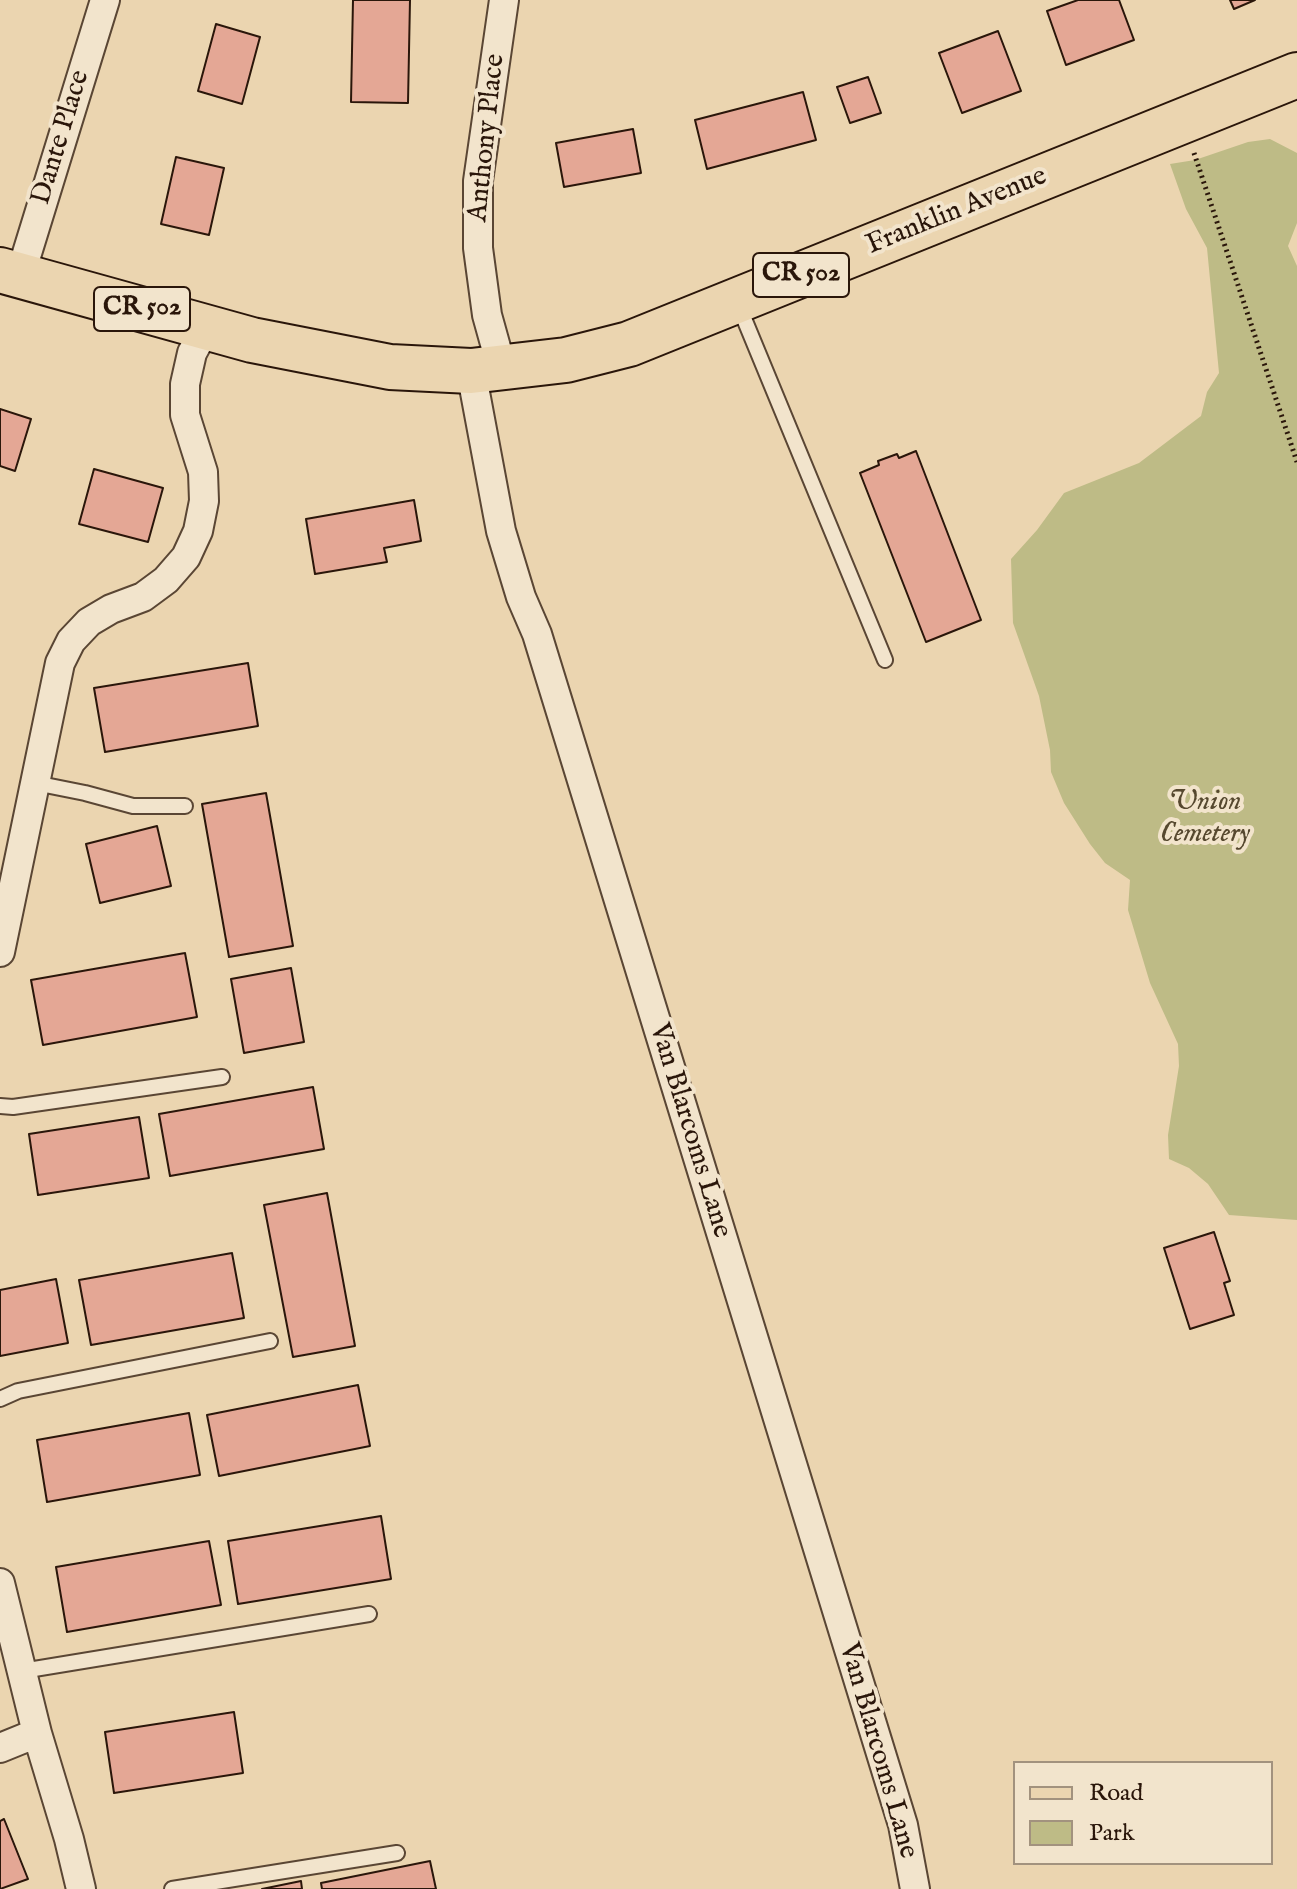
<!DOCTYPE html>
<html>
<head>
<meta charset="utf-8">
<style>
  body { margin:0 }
  #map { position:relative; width:1297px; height:1889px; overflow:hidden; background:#ebd5b0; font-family:"IM FELL English",serif }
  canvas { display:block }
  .legend { position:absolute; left:1013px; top:1761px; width:260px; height:104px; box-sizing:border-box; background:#f2e4cc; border:2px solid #a2927e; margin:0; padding:10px 14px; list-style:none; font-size:24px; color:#2a160a }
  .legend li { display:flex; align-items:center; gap:16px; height:40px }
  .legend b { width:40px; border:2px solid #a2927e }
</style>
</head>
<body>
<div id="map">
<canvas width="1297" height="1889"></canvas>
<ul class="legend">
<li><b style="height:10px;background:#ebd5b0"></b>Road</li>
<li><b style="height:22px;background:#bebb86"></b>Park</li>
</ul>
</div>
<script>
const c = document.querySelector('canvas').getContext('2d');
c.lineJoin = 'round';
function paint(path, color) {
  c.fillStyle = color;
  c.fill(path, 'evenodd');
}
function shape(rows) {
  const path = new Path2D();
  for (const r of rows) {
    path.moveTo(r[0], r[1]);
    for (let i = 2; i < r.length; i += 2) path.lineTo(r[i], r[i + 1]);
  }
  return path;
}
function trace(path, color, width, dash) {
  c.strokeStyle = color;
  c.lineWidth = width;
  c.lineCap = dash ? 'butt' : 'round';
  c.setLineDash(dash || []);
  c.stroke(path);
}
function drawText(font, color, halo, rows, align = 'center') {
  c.font = font + ' "IM FELL English",serif';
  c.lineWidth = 8;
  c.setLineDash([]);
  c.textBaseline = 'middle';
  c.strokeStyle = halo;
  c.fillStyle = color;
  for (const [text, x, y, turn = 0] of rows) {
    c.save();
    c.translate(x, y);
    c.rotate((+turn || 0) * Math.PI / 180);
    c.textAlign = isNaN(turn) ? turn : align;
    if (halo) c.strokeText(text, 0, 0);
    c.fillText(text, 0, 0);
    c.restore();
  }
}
paint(shape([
  [1270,139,1297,153,1297,223,1288,246,1297,266,1297,1220,1229,1215,1208,1184,1189,1168,1169,1159,1168,1135,1179,1066,1178,1044,1150,983,1128,910,1130,880,1105,863,1090,844,1064,803,1051,772,1050,750,1039,696,1013,623,1011,559,1037,530,1064,493,1139,463,1201,416,1207,392,1219,373,1207,248,1186,209,1170,164,1195,160,1248,142]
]), '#bebb86');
const building = shape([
  [353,0,410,0,408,103,351,102,353,0],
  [1078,0,1119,0,1134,40,1066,65,1047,11,1078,0],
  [1230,0,1255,0,1234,9,1230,0],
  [216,24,260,37,242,104,198,91,216,24],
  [998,31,1021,91,962,113,939,53,998,31],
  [868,77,881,113,850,123,837,87,868,77],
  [803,92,816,140,707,169,695,120,803,92],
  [633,129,641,173,564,187,556,143,633,129],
  [176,157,224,168,209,235,161,224,176,157],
  [0,409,31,419,15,471,0,466,0,409],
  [916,451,981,620,926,642,860,473,879,465,878,461,897,454,899,458,916,451],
  [94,469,163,488,148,542,79,524,94,469],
  [414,500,421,541,384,548,387,562,315,574,306,519,414,500],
  [248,663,258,726,105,752,94,688,248,663],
  [266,793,293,946,229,957,202,804,266,793],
  [157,826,171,886,100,903,86,844,157,826],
  [185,953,197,1017,43,1045,31,980,185,953],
  [291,968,304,1042,244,1053,231,979,291,968],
  [313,1087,324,1149,170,1176,159,1114,313,1087],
  [139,1117,149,1178,38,1195,29,1134,139,1117],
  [327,1193,355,1346,293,1357,264,1205,327,1193],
  [1214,1232,1230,1281,1224,1283,1234,1315,1190,1329,1164,1248,1214,1232],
  [232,1253,244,1318,91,1345,79,1280,232,1253],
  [56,1279,68,1343,0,1356,0,1290,56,1279],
  [358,1385,370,1446,219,1476,207,1415,358,1385],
  [189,1413,200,1475,47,1502,37,1440,189,1413],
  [381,1516,391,1579,238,1604,228,1541,381,1516],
  [209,1541,221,1605,67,1632,56,1567,209,1541],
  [234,1712,243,1773,114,1793,105,1732,234,1712],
  [4,1819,28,1879,0,1889,0,1821,4,1819],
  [430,1861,436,1889,322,1889,321,1883,430,1861],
  [301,1881,302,1889,262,1889,301,1881]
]);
paint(building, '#e4a795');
trace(building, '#2a160a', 2);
const lane = shape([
  [738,304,885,660],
  [35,783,85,793,133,806,185,806],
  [0,1106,13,1107,222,1077],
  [0,1399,18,1391,270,1341],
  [22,1671,369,1614],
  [172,1889,397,1853]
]);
const street = shape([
  [20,276,105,0],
  [502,369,487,315,478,248,478,181,504,0],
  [471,371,501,531,521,597,537,634,903,1825,915,1889],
  [0,952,60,663,71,641,89,622,111,609,143,597,166,580,186,557,198,531,204,501,203,472,185,415,185,384,192,353,206,327],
  [0,1583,37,1733,69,1839,81,1889],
  [0,1748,37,1733]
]);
const primary = shape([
  [0,270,252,340,390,367,471,371,566,360,629,344,1297,75]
]);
trace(lane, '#5a4634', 18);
trace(street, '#5a4634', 32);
trace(primary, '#2a160a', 48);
trace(shape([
  [1194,153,1297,462]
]), '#2a160a', 5, [2, 4]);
trace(lane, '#f2e4cc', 14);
trace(street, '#f2e4cc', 28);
trace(primary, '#ebd5b0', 44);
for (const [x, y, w] of [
  [801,275,96],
  [142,309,96]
]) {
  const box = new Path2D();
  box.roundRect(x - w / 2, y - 22, w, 44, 6);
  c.fillStyle = '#f2e4cc';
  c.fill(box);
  trace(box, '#2a160a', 2);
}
drawText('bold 26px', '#2a160a', null, [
  ["CR 502",801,275],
  ["CR 502",142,309]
]);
drawText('28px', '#2a160a', '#f2e4cc', [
  ["Dante Place",62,138,-73],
  ["Anthony Place",488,138,-84],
  ["Franklin Avenue",957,212,-22],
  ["Van Blarcoms Lane",689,1131,73],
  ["Van Blarcoms Lane",877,1751,74]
]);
drawText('italic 28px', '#56482f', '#f2e4cc', [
  ["Union",1205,803],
  ["Cemetery",1205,835]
]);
</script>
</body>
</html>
